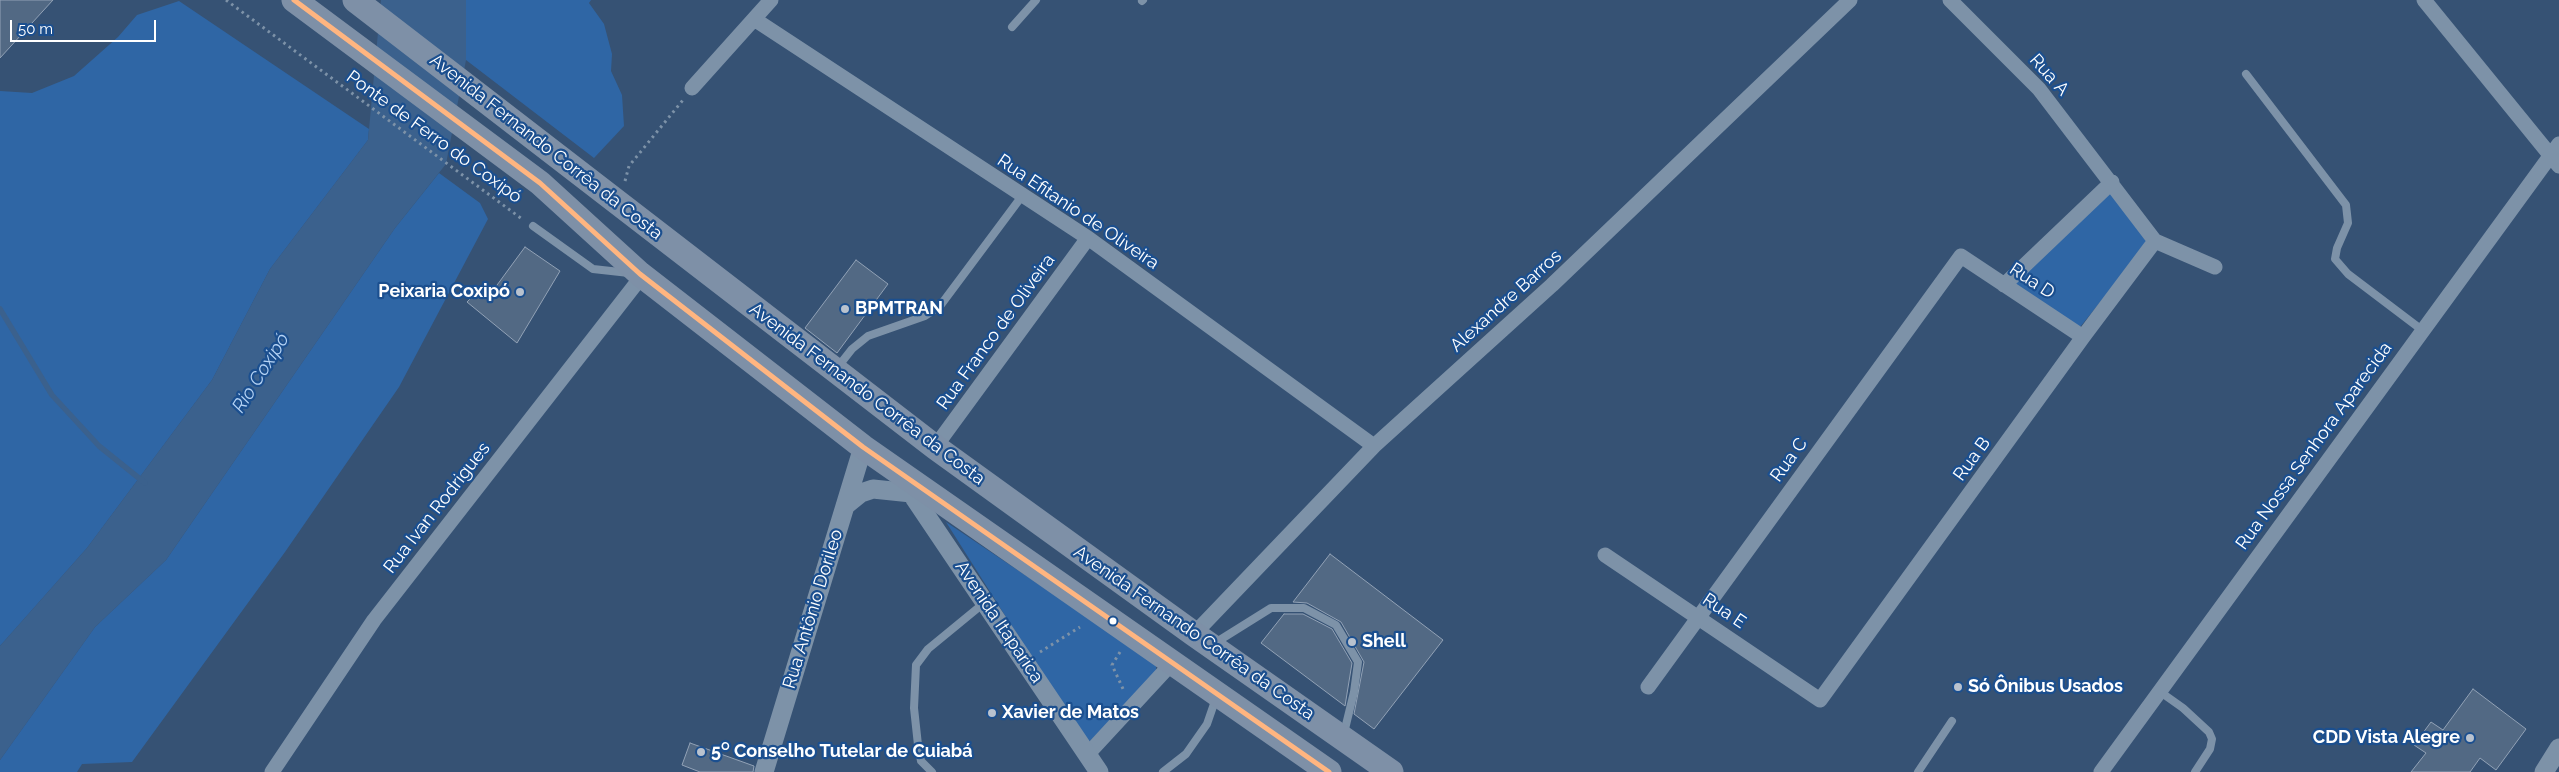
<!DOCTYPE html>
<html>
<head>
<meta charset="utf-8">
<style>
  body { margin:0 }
  #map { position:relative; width:2559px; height:772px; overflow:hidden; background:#365274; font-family:Raleway,sans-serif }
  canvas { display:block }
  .scale { position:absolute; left:10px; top:20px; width:146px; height:22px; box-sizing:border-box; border:2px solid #fff; border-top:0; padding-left:6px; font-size:15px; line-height:18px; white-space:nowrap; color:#fff; -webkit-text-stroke:4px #1b4f8f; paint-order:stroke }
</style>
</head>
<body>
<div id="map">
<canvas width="2559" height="772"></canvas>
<div class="scale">50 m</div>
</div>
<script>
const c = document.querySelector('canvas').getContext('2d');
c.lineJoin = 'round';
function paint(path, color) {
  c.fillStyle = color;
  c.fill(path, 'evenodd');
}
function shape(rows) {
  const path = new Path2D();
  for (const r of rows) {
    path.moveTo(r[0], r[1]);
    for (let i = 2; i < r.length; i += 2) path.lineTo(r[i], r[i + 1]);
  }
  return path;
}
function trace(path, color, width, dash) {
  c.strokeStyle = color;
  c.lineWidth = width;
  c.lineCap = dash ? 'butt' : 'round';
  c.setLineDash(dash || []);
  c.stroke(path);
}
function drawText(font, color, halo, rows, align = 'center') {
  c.font = font + ' Raleway,sans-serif';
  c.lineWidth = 4.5;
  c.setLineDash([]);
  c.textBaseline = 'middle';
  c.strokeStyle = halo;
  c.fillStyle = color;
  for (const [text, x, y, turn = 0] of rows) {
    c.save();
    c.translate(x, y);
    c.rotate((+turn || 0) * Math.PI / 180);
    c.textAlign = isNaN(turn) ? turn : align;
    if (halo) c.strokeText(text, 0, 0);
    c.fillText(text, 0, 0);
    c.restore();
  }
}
paint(shape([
  [466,0,591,0,589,3,604,24,612,54,611,71,622,95,624,126,594,158,466,60],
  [179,1,369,129,368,140,270,269,212,380,87,548,0,646,0,91,32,93,74,76,118,37,137,15],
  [439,173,480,203,488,219,399,387,285,552,132,762,82,764,77,772,0,772,0,760,95,627,166,560,395,228],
  [2109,189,2150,241,2080,327,2012,284],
  [946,522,1150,659,1156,665,1156,673,1090,741,1083,739]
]), '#2f66a5');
paint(shape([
  [381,0,466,0,466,60,446,164,395,228,166,560,95,627,0,760,0,646,87,548,212,380,270,269,368,140]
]), '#3b618d');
trace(shape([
  [0,309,52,395,99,446,145,483]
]), '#3b618d', 5.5);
const building = shape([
  [0,0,53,0,0,58,0,0],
  [525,247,560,271,517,343,467,302,481,288,489,296,525,247],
  [856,260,888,284,837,353,805,328,856,260],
  [1330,554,1443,640,1374,729,1354,714,1364,662,1341,622,1307,603,1293,602,1330,554],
  [1284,614,1303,614,1332,629,1352,663,1345,706,1261,643,1284,614],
  [2473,689,2526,729,2496,770,2480,758,2470,772,2411,772,2426,753,2414,745,2431,722,2443,730,2473,689],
  [690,743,754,766,753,772,700,772,682,765,690,743]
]);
paint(building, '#526984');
trace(building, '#92a2b6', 1);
trace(shape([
  [226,0,522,219],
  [625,181,629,166,683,100],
  [1040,652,1080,627],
  [1120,652,1112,665,1124,691]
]), '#7d92a8', 3, [2.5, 4]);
trace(shape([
  [1142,1,1143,0],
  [1012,27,1036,0],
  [2246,74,2346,205,2348,223,2337,248,2335,259,2348,274,2422,330],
  [533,226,593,269,629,273],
  [837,368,852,349,868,336,925,316,940,306,1022,196],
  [1215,643,1271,608,1304,608,1336,625,1358,662,1354,692,1344,733],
  [2159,691,2183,708,2209,732,2212,739,2210,749,2195,772],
  [932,772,921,761,918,745,914,708,916,665,928,649,984,603],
  [1163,772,1186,754,1207,724,1216,698],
  [1918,772,1952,721]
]), '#7d92a8', 8);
trace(shape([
  [1950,0,2039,89,2155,241,2215,267],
  [2424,0,2559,166],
  [754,19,1088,238,1374,446],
  [692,88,771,0],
  [2004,285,2112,182],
  [935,447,1088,238],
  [1605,555,1820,700,2083,337,2155,241],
  [1194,634,1374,446,1552,285,1850,0],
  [1648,687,1961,256,2083,337],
  [1087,755,1173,662],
  [272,772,374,620,642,276],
  [2101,772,2559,144]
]), '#7d92a8', 15);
trace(shape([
  [903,477,911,493,1099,772],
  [845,506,861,493,873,489,921,494],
  [764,772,863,447],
  [2544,772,2559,748]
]), '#7d92a8', 19);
trace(shape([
  [294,0,540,183,640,274,863,447,1329,772],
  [355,0,935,447,1194,634,1391,772]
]), '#7e90a7', 25);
trace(shape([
  [294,0,540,183,640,274,863,447,1329,772]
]), '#ffb580', 5);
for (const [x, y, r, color] of [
  [520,292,5,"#b9c2ce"],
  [845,309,5,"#b9c2ce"],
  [1113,621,4.5,"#fff"],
  [1352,642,5,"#b9c2ce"],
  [1958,687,5,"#b9c2ce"],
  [992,713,5,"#b9c2ce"],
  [2470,738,5,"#b9c2ce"],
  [701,752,5,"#b9c2ce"]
]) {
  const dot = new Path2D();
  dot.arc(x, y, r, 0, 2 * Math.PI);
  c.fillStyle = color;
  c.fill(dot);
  trace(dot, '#1b4f8f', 2);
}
drawText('18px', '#fff', '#1b4f8f', [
  ["Rua A",2049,75,48],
  ["Ponte de Ferro do Coxipó",434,137,36],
  ["Avenida Fernando Corrêa da Costa",546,147,38],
  ["Rua Efitanio de Oliveira",1078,212,34],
  ["Rua D",2032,281,33],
  ["Alexandre Barros",1506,301,-42],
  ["Rua Franco de Oliveira",996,332,-54],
  ["Avenida Fernando Corrêa da Costa",867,394,37],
  ["Rua Nossa Senhora Aparecida",2314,446,-54],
  ["Rua B",1972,459,-54],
  ["Rua C",1789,460,-54],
  ["Rua Ivan Rodrigues",437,508,-52],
  ["Rua Antônio Dorileo",813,609,-73],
  ["Rua E",1724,611,34],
  ["Avenida Itaparica",999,622,56],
  ["Avenida Fernando Corrêa da Costa",1194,633,35]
]);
drawText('bold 18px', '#fff', '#1b4f8f', [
  ["Peixaria Coxipó",510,292,"right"],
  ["BPMTRAN",855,309],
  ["Shell",1362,642],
  ["Só Ônibus Usados",1968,687],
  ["Xavier de Matos",1002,713],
  ["CDD Vista Alegre",2460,738,"right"],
  ["5⁰ Conselho Tutelar de Cuiabá",711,752]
], 'left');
drawText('italic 19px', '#b5d3f5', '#1b4f8f', [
  ["Rio Coxipó",261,373,-58]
]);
</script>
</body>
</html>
